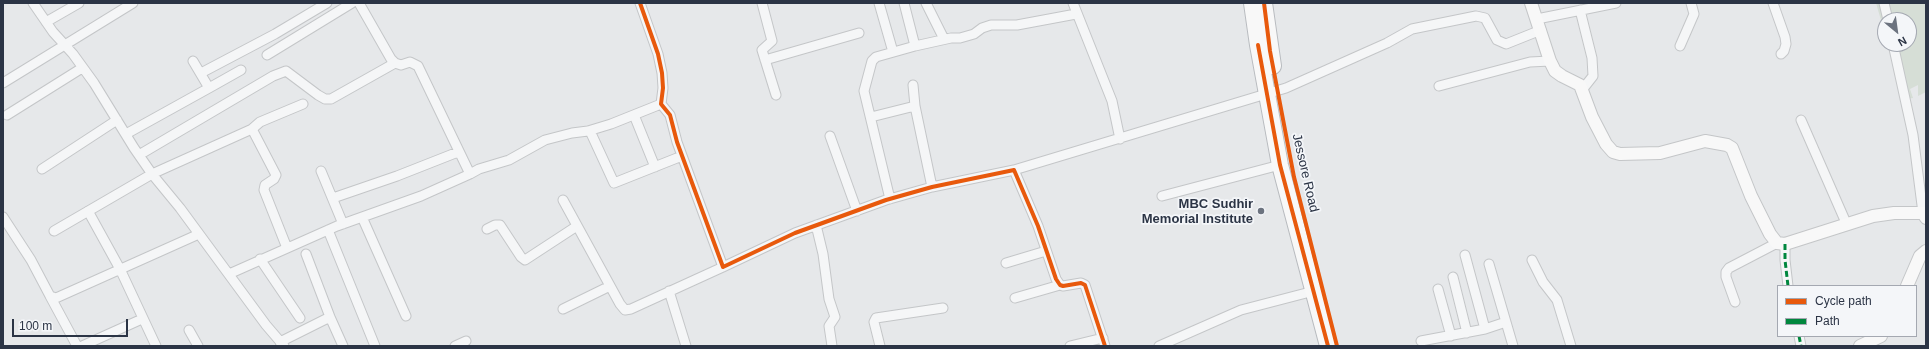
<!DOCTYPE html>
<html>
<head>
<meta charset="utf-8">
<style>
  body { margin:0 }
  #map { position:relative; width:1929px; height:349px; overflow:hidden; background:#e6e8ea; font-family:Helvetica,sans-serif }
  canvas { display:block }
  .frame { position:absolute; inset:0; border:4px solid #2b3445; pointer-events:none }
  .legend { position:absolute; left:1777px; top:285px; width:140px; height:52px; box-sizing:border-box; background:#f4f6f9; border:1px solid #a4a8b1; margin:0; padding:5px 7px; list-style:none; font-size:12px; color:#2b3445 }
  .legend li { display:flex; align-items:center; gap:8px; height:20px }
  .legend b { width:20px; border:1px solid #a4a8b1 }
  .north { position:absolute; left:1877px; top:12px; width:40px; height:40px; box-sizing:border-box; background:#f4f6f9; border:1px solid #a4a8b1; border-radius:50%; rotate:151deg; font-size:11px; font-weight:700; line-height:16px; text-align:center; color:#2b3445 }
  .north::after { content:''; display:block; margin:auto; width:14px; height:18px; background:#6c737f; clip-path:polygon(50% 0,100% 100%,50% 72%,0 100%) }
  .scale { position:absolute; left:12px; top:319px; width:116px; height:18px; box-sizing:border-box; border:2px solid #2b3445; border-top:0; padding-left:5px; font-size:12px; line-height:14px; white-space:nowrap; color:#2b3445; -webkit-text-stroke:3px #f4f6f9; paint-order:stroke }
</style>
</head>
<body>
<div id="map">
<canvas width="1929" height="349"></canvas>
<div class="frame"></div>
<ul class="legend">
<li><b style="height:5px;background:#e8590c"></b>Cycle path</li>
<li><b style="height:5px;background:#00873e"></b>Path</li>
</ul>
<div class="north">N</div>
<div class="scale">100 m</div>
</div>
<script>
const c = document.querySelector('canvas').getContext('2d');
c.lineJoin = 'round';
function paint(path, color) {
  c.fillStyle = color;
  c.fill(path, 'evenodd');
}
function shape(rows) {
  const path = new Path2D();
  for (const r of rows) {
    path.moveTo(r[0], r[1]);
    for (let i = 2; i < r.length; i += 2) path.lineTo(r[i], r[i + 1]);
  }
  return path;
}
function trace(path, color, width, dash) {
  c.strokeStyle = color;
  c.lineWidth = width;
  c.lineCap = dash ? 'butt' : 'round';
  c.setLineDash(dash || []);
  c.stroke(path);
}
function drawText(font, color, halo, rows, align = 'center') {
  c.font = font + ' Helvetica,sans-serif';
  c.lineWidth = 3.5;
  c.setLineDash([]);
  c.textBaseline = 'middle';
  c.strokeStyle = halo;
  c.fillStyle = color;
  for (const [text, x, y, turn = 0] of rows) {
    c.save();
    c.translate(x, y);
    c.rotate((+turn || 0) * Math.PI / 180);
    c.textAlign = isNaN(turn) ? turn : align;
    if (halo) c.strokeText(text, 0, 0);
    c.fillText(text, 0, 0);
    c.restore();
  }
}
paint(shape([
  [1876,3,1926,3,1926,92,1918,96,1918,85,1910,89,1913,98,1905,99,1888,44,1909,44,1909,20,1885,20,1885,34]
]), '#d6ded6');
const street = shape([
  [33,3,53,32,73,54,94,83,134,148,152,174,180,208,266,325,284,346],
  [359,3,391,59,395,63,401,65,410,62,418,66,470,174,479,169,509,160,545,140,572,133,588,131,611,124,661,104],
  [640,3,658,54,662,73,663,88,661,104,670,115,677,142,723,267,795,233,886,200,932,187,1014,170,1038,226,1056,279,1060,285,1063,286,1081,283,1085,285,1105,346],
  [762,3,772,41,762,50,776,95],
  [879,3,893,52],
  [904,3,915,46],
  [926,3,944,39],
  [1073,3,1112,101,1120,139],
  [1773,3,1785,37,1786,44,1784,51,1781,54],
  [1884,3,1888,20],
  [1580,10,1592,58,1593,76,1582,90],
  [1537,19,1616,3],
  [46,22,79,3],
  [1893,44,1913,135,1923,213],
  [1680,46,1694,14,1691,3],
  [267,55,352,3],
  [765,60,859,33],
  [201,73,275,34,327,3],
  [3,83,133,3],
  [913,85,915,106,932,187],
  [1439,86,1530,62,1550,61],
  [209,88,241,70],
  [7,115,82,68],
  [634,115,655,167],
  [871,117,915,106],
  [1801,120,1847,225],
  [590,131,614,183,682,156],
  [126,134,209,88,193,61],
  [830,136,857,211],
  [139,155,273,76,286,71,318,95,325,99,331,99,395,63],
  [42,169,117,120],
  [1014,170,1286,88,1387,43,1412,29,1476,16,1485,18,1497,40,1506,44,1541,30],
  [321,171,343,224],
  [1162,196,1280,165],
  [333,198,397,176,458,152],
  [890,199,864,91,872,61,876,57,915,46,951,38,960,38,974,34,982,28,991,25,1017,25,1076,14],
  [563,200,620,304,625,310,631,309,723,267],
  [88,211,120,269,156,346],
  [3,217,31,260,50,296,56,298,199,234],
  [362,217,406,316],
  [816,225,823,254,829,299,835,317,829,326,832,346],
  [487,229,495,225,500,225,521,257,525,260,577,226],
  [328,230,375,346],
  [54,231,152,174,252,129],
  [1785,244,1785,260,1788,286],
  [287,248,264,190,265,185,274,179,276,175,252,129,260,122,303,104],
  [306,254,330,317,343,346],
  [1465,255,1485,329],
  [260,259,300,318],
  [1532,260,1543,282,1557,300,1571,346],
  [1006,263,1046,251],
  [1489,264,1513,346],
  [229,274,337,226,421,196,470,174],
  [1453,277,1467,333],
  [1438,289,1451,336],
  [669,291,686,346],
  [50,296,77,346],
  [1015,298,1060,285],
  [1735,302,1726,277,1726,272,1729,268,1777,243],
  [563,309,610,286],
  [189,330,198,346],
  [1799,336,1801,346],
  [1421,341,1485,329,1506,322],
  [280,342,330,317],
  [82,346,142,319],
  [455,346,466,341],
  [880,346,874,322,876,318,943,308],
  [1070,346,1103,338],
  [1159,346,1241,310,1314,291]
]);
const secondary = shape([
  [1531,3,1550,61,1555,71,1562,76,1580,85,1592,117,1606,144,1613,152,1620,154,1660,153,1705,141,1727,145,1732,148,1751,196,1770,234,1777,243,1785,244,1873,216,1894,213,1923,213,1926,218],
  [1907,286,1920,256,1926,251],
  [1860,346,1881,336]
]);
const highway = shape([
  [1252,3,1258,45,1280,165,1328,346],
  [1264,3,1273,66]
]);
trace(street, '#c4c6c8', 11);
trace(secondary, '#c4c6c8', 14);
trace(highway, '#b8bbbf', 18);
trace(street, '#f5f6f7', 9);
trace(secondary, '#f8f8f8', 12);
trace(highway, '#f8f8f8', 16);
trace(shape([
  [1785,244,1785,260,1788,286],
  [1799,336,1801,346]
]), '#00873e', 3, [6, 3]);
trace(shape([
  [640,3,658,54,662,73,663,88,661,104,670,115,677,142,723,267,795,233,886,200,932,187,1014,170,1038,226,1056,279,1060,285,1063,286,1081,283,1085,285,1105,346],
  [1264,3,1270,51,1294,177,1337,346],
  [1258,45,1280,165,1328,346]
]), '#e8590c', 4);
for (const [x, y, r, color] of [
  [1261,211,4,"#6c737f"]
]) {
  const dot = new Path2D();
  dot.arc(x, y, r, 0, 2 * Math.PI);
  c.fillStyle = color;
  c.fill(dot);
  trace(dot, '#f4f6f9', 1.5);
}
drawText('13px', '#2b3445', '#f4f6f9', [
  ["Jessore Road",1305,173,77]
]);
drawText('bold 13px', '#2b3445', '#f4f6f9', [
  ["MBC Sudhir",1253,204],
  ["Memorial Institute",1253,219]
], 'right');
</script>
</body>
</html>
